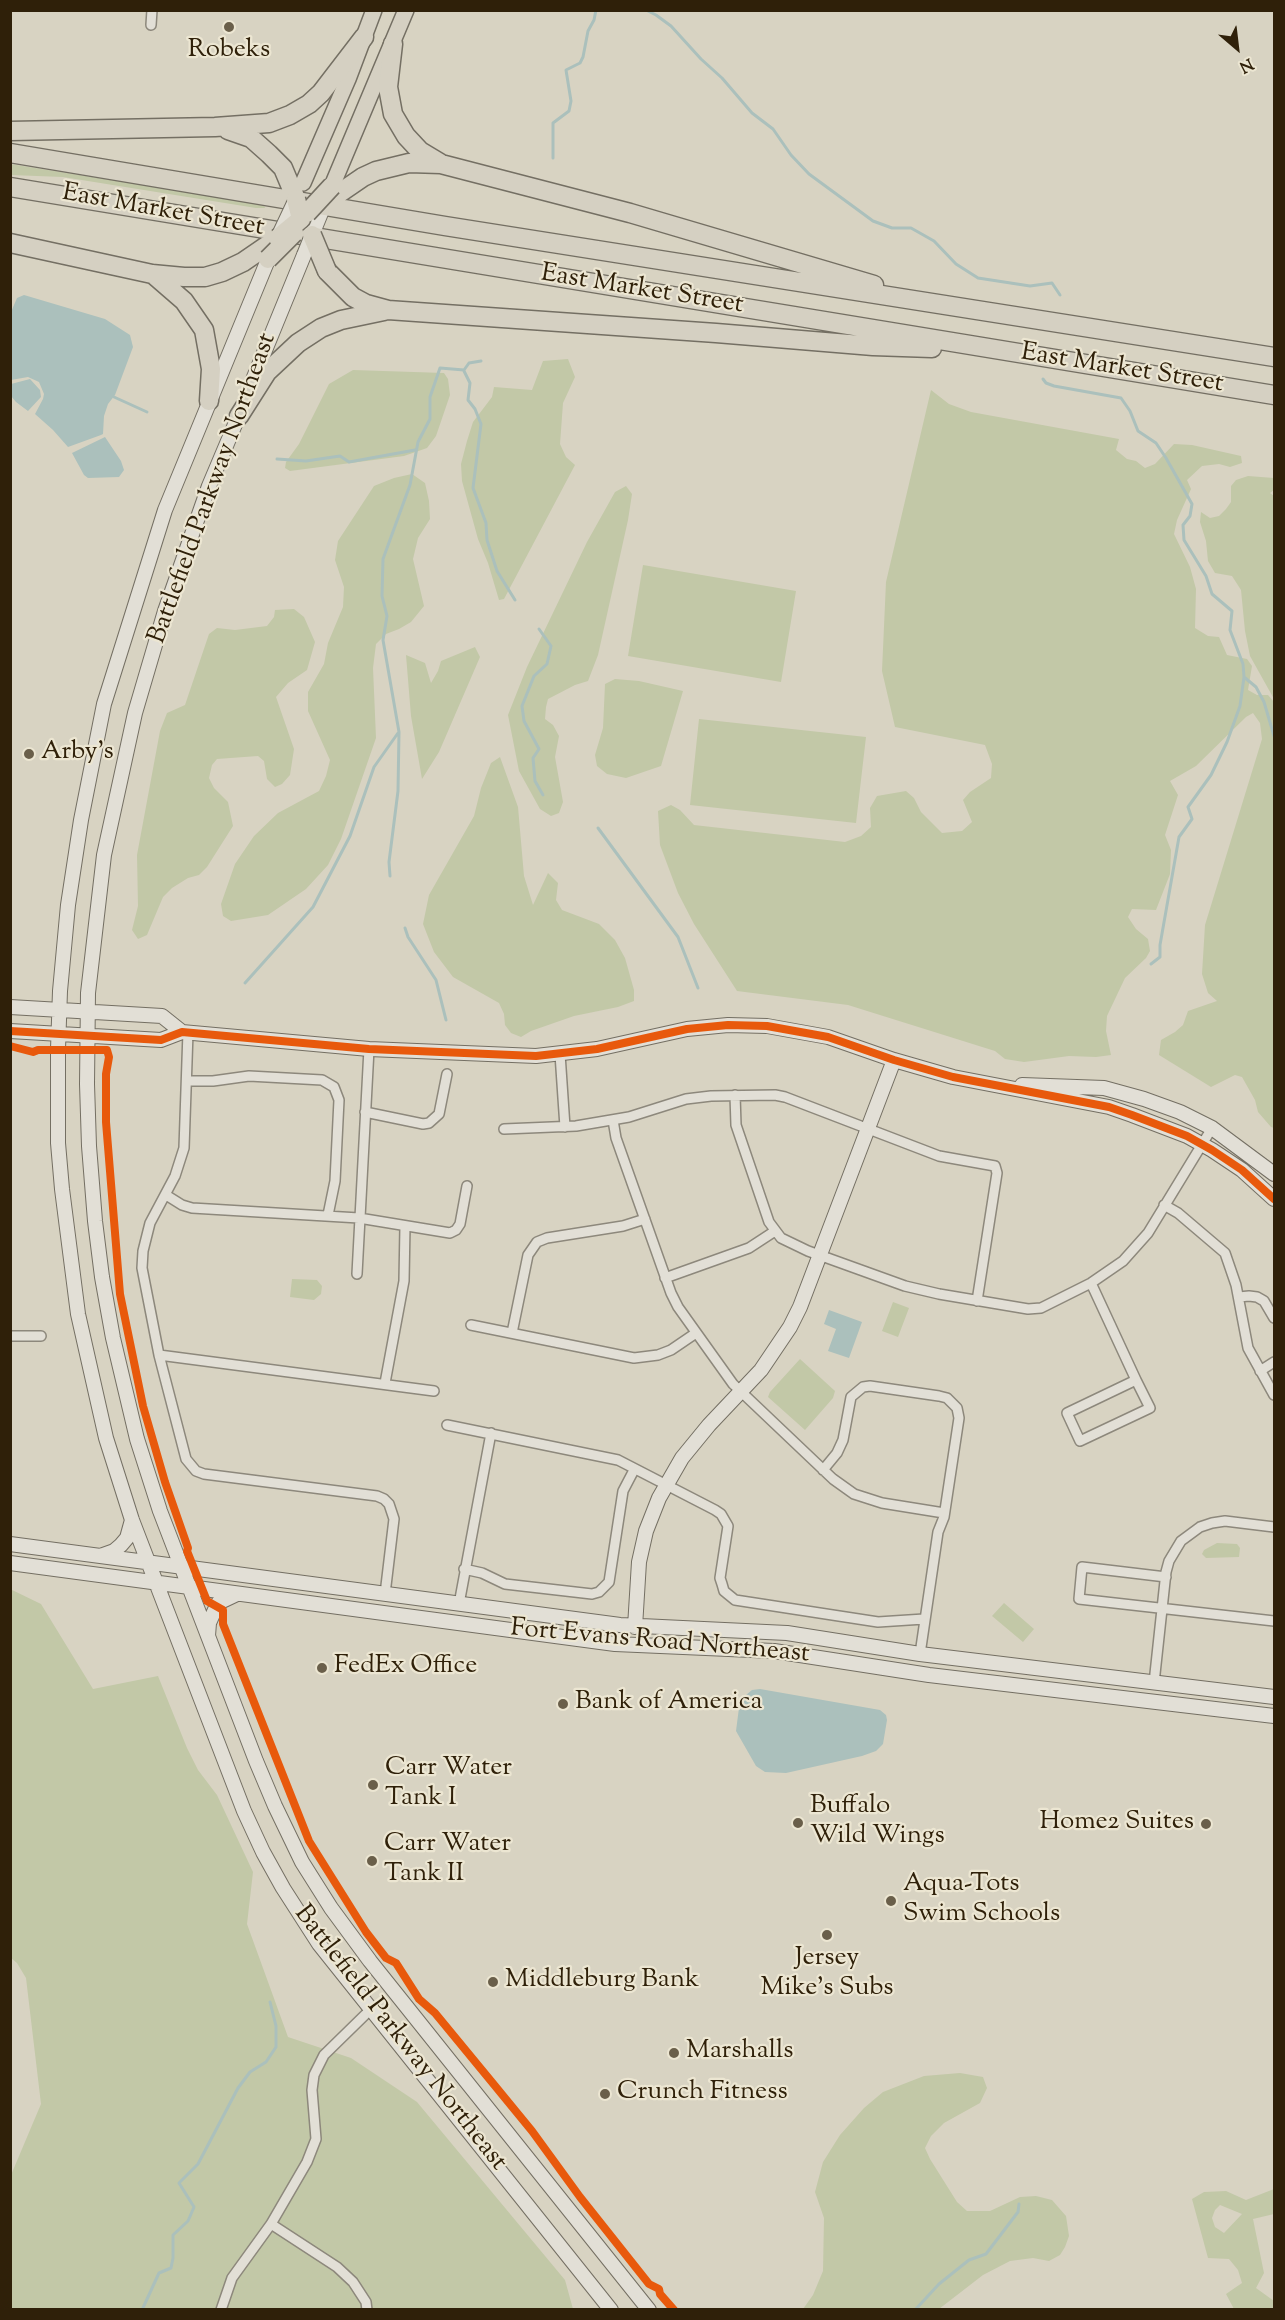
<!DOCTYPE html>
<html>
<head>
<meta charset="utf-8">
<style>
  body { margin:0 }
  #map { position:relative; width:1285px; height:2320px; overflow:hidden; background:#d8d3c2; font-family:"Sorts Mill Goudy",serif }
  canvas { display:block }
  .frame { position:absolute; inset:0; border:12px solid #2f2009; pointer-events:none }
  .north { position:absolute; left:1207px; top:18px; width:60px; height:60px; -webkit-text-stroke:4px #ece6d2; paint-order:stroke; rotate:152deg; font-size:16px; font-weight:700; line-height:24px; text-align:center; color:#2f2009 }
  .north::after { content:''; display:block; margin:auto; width:21px; height:27px; background:#2f2009; clip-path:polygon(50% 0,100% 100%,50% 72%,0 100%) }
</style>
</head>
<body>
<div id="map">
<canvas width="1285" height="2320"></canvas>
<div class="frame"></div>
<div class="north">N</div>
</div>
<script>
const c = document.querySelector('canvas').getContext('2d');
c.lineJoin = 'round';
function paint(path, color) {
  c.fillStyle = color;
  c.fill(path, 'evenodd');
}
function shape(rows) {
  const path = new Path2D();
  for (const r of rows) {
    path.moveTo(r[0], r[1]);
    for (let i = 2; i < r.length; i += 2) path.lineTo(r[i], r[i + 1]);
  }
  return path;
}
function trace(path, color, width, dash) {
  c.strokeStyle = color;
  c.lineWidth = width;
  c.lineCap = dash ? 'butt' : 'round';
  c.setLineDash(dash || []);
  c.stroke(path);
}
function drawText(font, color, halo, rows, align = 'center') {
  c.font = font + ' "Sorts Mill Goudy",serif';
  c.lineWidth = 4.5;
  c.setLineDash([]);
  c.textBaseline = 'middle';
  c.strokeStyle = halo;
  c.fillStyle = color;
  for (const [text, x, y, turn = 0] of rows) {
    c.save();
    c.translate(x, y);
    c.rotate((+turn || 0) * Math.PI / 180);
    c.textAlign = isNaN(turn) ? turn : align;
    if (halo) c.strokeText(text, 0, 0);
    c.fillText(text, 0, 0);
    c.restore();
  }
}
paint(shape([
  [10,164,256,203,264,205,265,208,256,208,63,177,11,175],
  [568,359,575,377,563,403,560,444,566,457,575,465,504,599,499,600,488,563,478,539,462,481,461,464,467,441,473,422,492,397,494,387,532,390,543,361],
  [353,370,444,373,448,379,450,395,436,436,427,448,404,456,290,471,285,468,286,462,299,444,329,384],
  [931,390,949,404,971,412,1119,439,1116,450,1127,459,1136,461,1145,468,1155,464,1174,444,1192,445,1241,456,1242,463,1230,467,1219,464,1202,466,1187,480,1191,489,1177,520,1174,534,1190,567,1196,589,1195,628,1208,636,1219,637,1227,655,1247,659,1252,666,1248,690,1257,695,1268,695,1274,702,1274,1128,1271,1127,1258,1112,1255,1100,1242,1077,1235,1075,1211,1087,1159,1055,1161,1040,1175,1032,1183,1025,1188,1011,1217,1001,1208,993,1202,974,1205,925,1262,739,1260,723,1253,713,1246,717,1196,766,1170,781,1178,795,1165,835,1171,850,1170,874,1156,910,1132,909,1128,917,1136,929,1148,939,1150,951,1146,958,1125,978,1107,1016,1106,1031,1111,1055,1096,1057,1069,1056,1024,1062,1005,1059,995,1051,848,1005,737,991,694,924,678,893,660,845,658,811,671,805,680,810,694,825,845,842,861,836,871,827,870,808,877,796,906,791,914,798,921,812,942,833,962,831,972,822,963,800,970,792,991,778,992,764,985,745,895,727,882,671,886,582],
  [412,474,425,483,429,501,430,519,418,538,413,559,424,606,411,622,399,629,386,634,376,644,373,668,376,738,341,839,328,865,306,889,268,915,231,921,223,916,221,904,235,864,254,836,278,813,319,791,326,776,330,760,308,711,308,692,324,664,328,643,343,607,344,587,335,560,338,541,374,486,394,478],
  [1248,476,1274,478,1274,490,1270,493,1274,496,1274,699,1250,656,1245,631,1241,590,1232,576,1215,573,1208,561,1206,541,1200,522,1201,512,1210,518,1219,516,1226,509,1231,502,1231,486,1236,480],
  [626,486,632,494,628,520,598,655,588,681,575,685,548,699,546,707,545,719,553,725,559,736,555,757,563,802,559,813,551,816,540,809,519,771,508,715,527,667,587,542,615,492],
  [643,565,796,591,781,682,628,656],
  [294,609,304,617,315,642,307,670,288,683,276,697,294,749,290,775,282,784,275,787,267,779,264,761,258,756,217,759,212,765,209,778,214,788,228,802,233,826,207,867,199,875,188,878,172,888,163,897,147,935,138,939,132,930,138,906,137,855,160,731,167,713,185,705,209,634,217,628,235,630,267,626,274,617,275,610],
  [475,647,480,657,439,752,422,779,411,716,406,655,425,663,431,683,438,671,441,661],
  [615,679,639,681,683,691,661,766,626,778,607,774,597,766,595,755,603,728,605,684],
  [699,719,866,737,856,823,690,805],
  [500,757,518,807,524,876,533,905,548,873,558,883,556,900,562,910,599,924,615,940,625,958,634,990,634,1001,618,1007,574,1016,531,1031,521,1037,511,1033,505,1025,504,1014,499,1003,453,977,434,952,423,924,429,895,474,816,481,788,491,763],
  [292,1279,317,1280,322,1286,321,1294,314,1300,290,1297],
  [893,1302,909,1308,898,1337,882,1331],
  [800,1359,835,1391,833,1398,805,1430,768,1397,770,1392],
  [1217,1543,1237,1544,1240,1548,1239,1557,1206,1558,1202,1554,1204,1550],
  [10,1589,41,1604,93,1689,158,1676,187,1748,198,1770,217,1795,253,1872,247,1924,288,2037,351,2058,417,2102,565,2280,573,2309,11,2309,11,2175,41,2104,26,1978,17,1963,11,1958],
  [1004,1603,1034,1629,1023,1642,992,1616],
  [960,2073,983,2077,987,2088,980,2103,944,2123,931,2136,925,2148,930,2159,957,2202,967,2211,990,2211,1020,2197,1036,2196,1052,2200,1066,2216,1069,2236,1065,2247,1060,2255,1049,2261,1033,2258,1010,2261,983,2275,939,2309,803,2309,813,2295,823,2271,824,2218,815,2192,823,2162,840,2135,864,2108,883,2092,924,2076],
  [1274,2189,1274,2214,1253,2219,1264,2273,1256,2288,1274,2301,1274,2309,1234,2309,1226,2294,1242,2283,1238,2270,1229,2259,1208,2258,1192,2199,1204,2192,1226,2191,1246,2200],
  [1220,2205,1242,2214,1224,2233,1215,2227,1212,2218,1215,2210]
]), '#c2c8a7');
paint(shape([
  [24,295,105,319,130,335,133,347,115,395,108,404,104,416,103,434,101,435,68,447,53,430,35,414,43,399,44,394,39,382,28,377,11,380,11,312,17,298],
  [30,379,40,390,41,397,28,411,16,402,11,396,11,384],
  [105,437,121,461,124,470,119,477,88,478,84,475,72,453],
  [829,1310,862,1322,849,1358,828,1351,836,1329,824,1324],
  [760,1689,880,1710,886,1715,887,1720,883,1744,876,1751,862,1756,786,1773,765,1772,756,1766,736,1731,740,1700,752,1690]
]), '#abc0bc');
trace(shape([
  [646,10,656,15,671,26,701,59,722,78,752,113,773,129,791,155,809,174,873,221,892,228,911,228,934,241,956,264,978,278,1030,286,1052,283,1060,295],
  [553,158,553,123,569,111,571,101,566,70,580,63,583,57,588,31,594,20,596,10],
  [464,371,470,383,468,400,475,409,481,424,473,488,486,523,487,540,497,571,515,600],
  [1043,379,1046,383,1054,386,1121,398,1130,411,1138,431,1156,443,1166,458,1192,504,1190,516,1183,525,1184,540,1206,576,1212,594,1232,611,1230,630,1243,664,1244,677,1240,706,1227,742,1211,775,1188,807,1192,819,1179,837,1160,945,1160,957,1151,964],
  [114,397,147,412],
  [277,459,306,461,340,456,349,462,415,450],
  [539,629,551,646,547,664,534,676,522,706,524,721,539,749,533,758,535,781,543,795],
  [1244,677,1256,687,1264,702,1274,736],
  [598,828,678,937,698,988],
  [390,876,389,862,398,791,399,732,383,640,387,616,382,596,383,559,410,485,418,442,430,419,430,397,440,368,464,370,469,363,481,361],
  [405,928,408,937,436,980,446,1020],
  [245,983,313,907,350,836,374,767,398,733],
  [142,2310,159,2273,171,2268,173,2258,173,2235,188,2221,194,2207,179,2183,198,2164,238,2088,250,2072,266,2062,276,2047,276,2026,270,2002],
  [915,2310,939,2284,969,2260,986,2254,1018,2212,1019,2204]
]), '#abc0bc', 3);
const street = shape([
  [151,25,152,10],
  [188,1032,184,1148,175,1176,150,1223,143,1251,142,1268,159,1355,186,1459,196,1471,204,1474,377,1496,384,1499,389,1504,394,1519,385,1594],
  [560,1054,565,1127],
  [188,1081,213,1081,249,1076,322,1080,334,1087,339,1100,335,1181,328,1215],
  [735,1095,736,1125,769,1222,781,1238,808,1251,905,1286,939,1294,1028,1309,1041,1308,1091,1283,1123,1261,1148,1233,1212,1128],
  [365,1112,423,1124,429,1123,439,1114,447,1074],
  [613,1120,616,1138,671,1293,678,1307,733,1384,833,1479,854,1494,882,1503,944,1513],
  [504,1129,576,1126,629,1117,686,1099,711,1096,775,1095,785,1097,939,1156,995,1166,997,1173,977,1301],
  [166,1195,182,1205,192,1208,359,1218,450,1233,456,1230,460,1224,467,1186],
  [1164,1205,1178,1213,1225,1253,1236,1285,1248,1348,1274,1395],
  [357,1274,369,1049],
  [665,1278,749,1248,775,1231],
  [1091,1283,1136,1380],
  [1239,1297,1249,1296,1257,1297,1264,1301,1274,1318],
  [471,1325,634,1358,658,1355,671,1350,696,1333],
  [512,1333,528,1255,537,1242,547,1238,623,1226,645,1219],
  [10,1336,41,1336],
  [159,1355,434,1391],
  [1260,1371,1274,1362],
  [1136,1380,1150,1408,1080,1441,1067,1413,1136,1380],
  [385,1383,404,1281,405,1226],
  [447,1425,618,1460,715,1510,721,1514,728,1526,720,1578,722,1584,724,1591,735,1600,878,1622,924,1619],
  [823,1470,837,1453,843,1440,851,1397,863,1387,870,1386,939,1396,947,1398,957,1408,959,1418,944,1517,938,1532,920,1654],
  [464,1569,482,1573,505,1584,592,1594,599,1592,609,1582,623,1491,634,1470],
  [1166,1577,1082,1567,1079,1599,1274,1621],
  [459,1604,491,1433],
  [1154,1683,1166,1572,1169,1561,1181,1541,1200,1527,1212,1523,1225,1521,1274,1527],
  [271,2224,337,2267,353,2282,366,2302,367,2310],
  [221,2310,232,2278,271,2224,307,2162,316,2139,312,2090,314,2075,324,2055,371,2009]
]);
const secondary = shape([
  [312,235,323,208],
  [272,250,165,510,104,704,81,820,68,905,60,991,58,1049,58,1143,62,1189,78,1314,106,1438,132,1520,244,1811,263,1852,283,1888,319,1944,611,2310],
  [250,387,304,255],
  [242,408,209,486,165,611,135,713,104,855,88,993,87,1084,89,1146,95,1221,102,1277,113,1338,137,1439,160,1511,256,1761,275,1806,302,1862,331,1908,370,1961,649,2310],
  [10,1007,162,1016,182,1032],
  [10,1031,161,1040,182,1032,369,1049,536,1056,597,1049,687,1029,728,1025,767,1026,828,1037,894,1060,953,1077,1109,1107,1132,1115,1187,1136,1212,1150,1242,1170,1274,1199],
  [1022,1085,1104,1088,1144,1099,1180,1112,1212,1128,1274,1174],
  [10,1544,620,1625,787,1633,920,1654,1274,1697],
  [100,1556,114,1551,121,1545,127,1538,132,1520],
  [10,1563,615,1644,774,1651,929,1675,1274,1716],
  [635,1627,639,1562,646,1531,659,1498,682,1458,709,1425,761,1370,790,1327,800,1307,894,1060],
  [208,1636,209,1623,218,1603,237,1594]
]);
const primary = shape([
  [303,183,348,79,374,10],
  [332,186,406,10]
]);
const highway = shape([
  [393,44,388,87,393,114,406,136,420,151,440,163],
  [228,130,251,138,269,154,283,168,296,199],
  [10,131,215,127,269,123,290,115,309,104,321,93,364,37],
  [10,153,445,226,1274,357],
  [10,187,1274,395],
  [325,203,363,177,376,171,409,163,441,164,630,213,874,285],
  [10,243,152,274,184,277,205,277,222,272,243,262,278,238],
  [327,271,353,297,366,304,388,310,716,333,873,346,932,348],
  [154,275,184,301,204,330,211,369,209,401],
  [239,416,267,372,298,343,321,328,341,320,384,311]
]);
trace(street, '#8d887c', 12);
trace(secondary, '#746f63', 16);
trace(primary, '#746f63', 18);
trace(highway, '#746f63', 21);
trace(street, '#e2dfd6', 9);
trace(secondary, '#e2dfd6', 14);
trace(primary, '#d5d0c2', 15);
trace(highway, '#d5d0c2', 18);
const secondaryBridge = shape([
  [279,235,296,199],
  [304,255,312,235]
]);
const highwayBridge = shape([
  [307,213,332,186],
  [312,235,327,271],
  [278,238,301,219,296,199],
  [268,259,294,233]
]);
trace(secondaryBridge, '#746f63', 16, []);
trace(highwayBridge, '#746f63', 21, []);
trace(secondaryBridge, '#e2dfd6', 14);
trace(highwayBridge, '#d5d0c2', 18);
trace(shape([
  [10,1031,161,1040,182,1032,369,1049,536,1056,597,1049,687,1029,728,1025,767,1026,828,1037,894,1060,953,1077,1109,1107,1132,1115,1187,1136,1212,1150,1242,1170,1274,1199],
  [10,1046,33,1052,38,1050,107,1050,109,1057,106,1074,106,1122,120,1294,143,1406,165,1482,188,1548,187,1551,207,1601,223,1610,223,1624,309,1841,366,1932,386,1958,396,1963,419,1999,435,2013,491,2081,532,2131,580,2197,649,2284,659,2289,660,2294,674,2310]
]), '#e8590c', 8);
for (const [x, y, r, color] of [
  [229,27,6,"#6a5f4a"],
  [29,754,6,"#6a5f4a"],
  [322,1668,6,"#6a5f4a"],
  [563,1704,6,"#6a5f4a"],
  [373,1785,6,"#6a5f4a"],
  [798,1823,6,"#6a5f4a"],
  [1206,1824,6,"#6a5f4a"],
  [372,1861,6,"#6a5f4a"],
  [891,1901,6,"#6a5f4a"],
  [827,1935,6,"#6a5f4a"],
  [493,1982,6,"#6a5f4a"],
  [674,2053,6,"#6a5f4a"],
  [605,2094,6,"#6a5f4a"]
]) {
  const dot = new Path2D();
  dot.arc(x, y, r, 0, 2 * Math.PI);
  c.fillStyle = color;
  c.fill(dot);
  trace(dot, '#ece6d2', 2);
}
drawText('26px', '#2f2009', '#ece6d2', [
  ["Robeks",229,52,"center"],
  ["Arby's",41,754],
  ["FedEx Office",334,1668],
  ["Bank of America",575,1704],
  ["Carr Water",385,1770],
  ["Tank I",385,1800],
  ["Buffalo",810,1808],
  ["Wild Wings",810,1838],
  ["Home2 Suites",1194,1824,"right"],
  ["Carr Water",384,1846],
  ["Tank II",384,1876],
  ["Aqua-Tots",903,1886],
  ["Swim Schools",903,1916],
  ["Jersey",827,1960,"center"],
  ["Mike's Subs",827,1990,"center"],
  ["Middleburg Bank",505,1982],
  ["Marshalls",686,2053],
  ["Crunch Fitness",617,2094]
], 'left');
drawText('26px', '#2f2009', '#ece6d2', [
  ["East Market Street",163,212,10],
  ["East Market Street",642,291,9],
  ["East Market Street",1122,370,9],
  ["Battlefield Parkway Northeast",214,489,-70],
  ["Fort Evans Road Northeast",660,1643,5],
  ["Battlefield Parkway Northeast",399,2039,52]
]);
</script>
</body>
</html>
